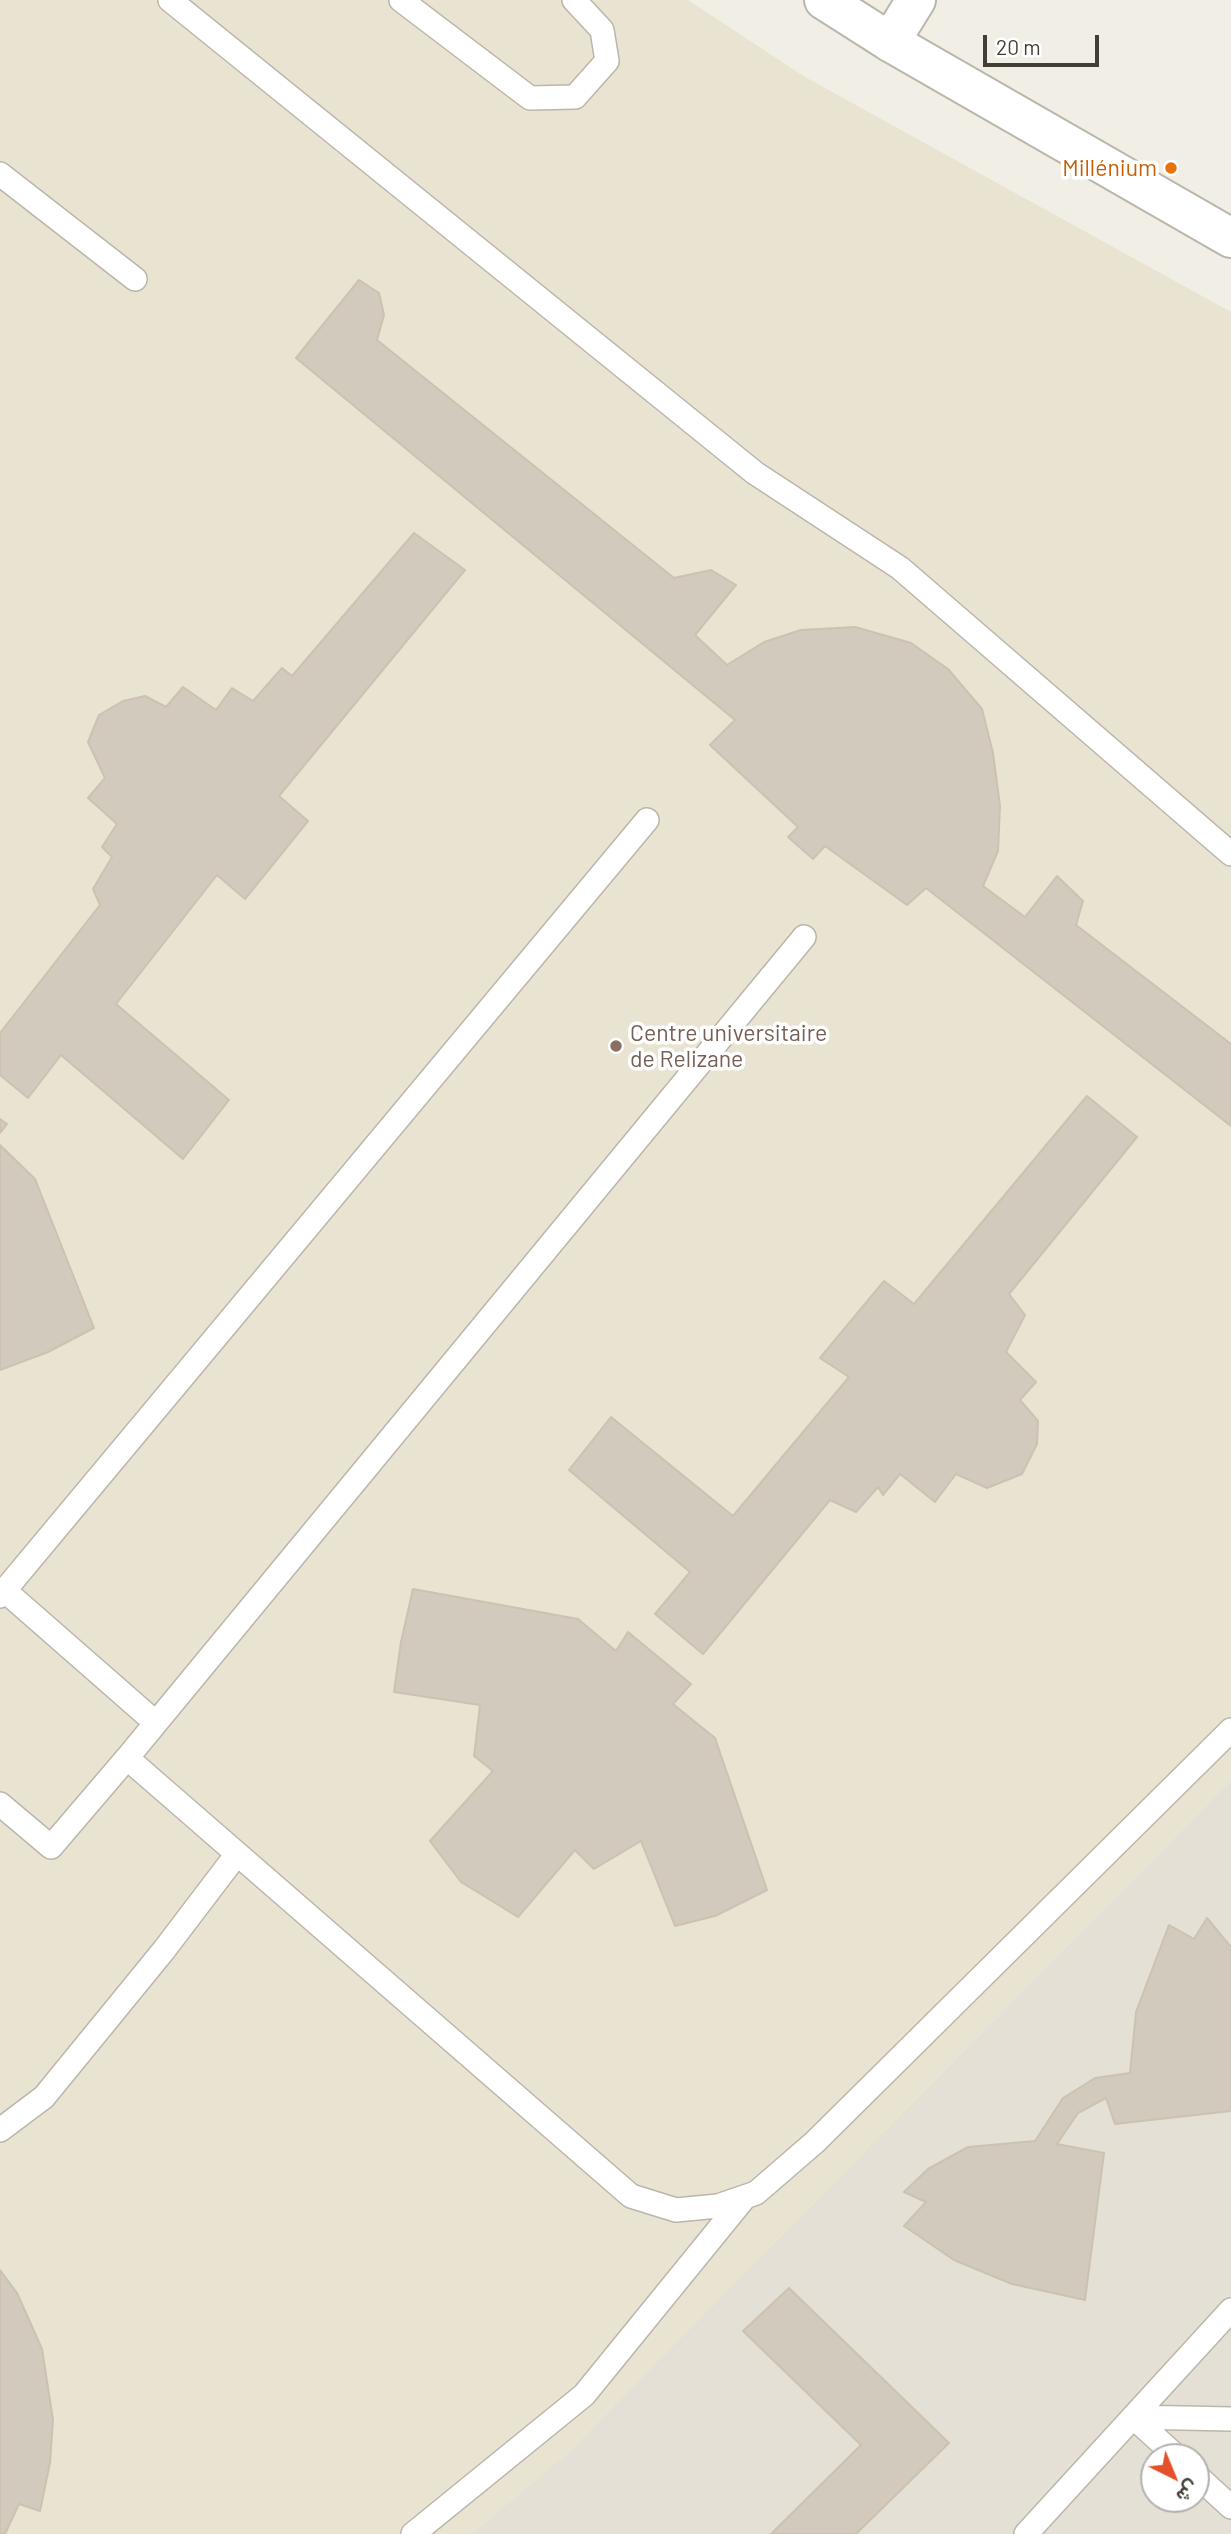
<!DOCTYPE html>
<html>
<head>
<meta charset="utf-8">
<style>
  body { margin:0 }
  #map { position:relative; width:1231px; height:2534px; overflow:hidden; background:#f1eee6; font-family:Barlow,Vazirmatn,sans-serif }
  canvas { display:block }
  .north { position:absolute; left:1140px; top:2443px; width:70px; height:70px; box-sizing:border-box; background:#fff; border:2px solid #b4b2af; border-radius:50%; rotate:137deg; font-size:19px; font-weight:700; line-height:28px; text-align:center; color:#433f36 }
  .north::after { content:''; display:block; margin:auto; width:24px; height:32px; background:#e4502a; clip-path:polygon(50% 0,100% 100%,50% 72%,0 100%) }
  .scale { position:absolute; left:983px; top:35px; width:116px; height:32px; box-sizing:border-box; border:4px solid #433f36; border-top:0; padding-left:9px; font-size:21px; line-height:24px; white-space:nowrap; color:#433f36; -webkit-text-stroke:5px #fff; paint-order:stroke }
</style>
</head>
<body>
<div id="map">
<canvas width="1231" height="2534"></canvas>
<div class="north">ش</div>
<div class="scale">20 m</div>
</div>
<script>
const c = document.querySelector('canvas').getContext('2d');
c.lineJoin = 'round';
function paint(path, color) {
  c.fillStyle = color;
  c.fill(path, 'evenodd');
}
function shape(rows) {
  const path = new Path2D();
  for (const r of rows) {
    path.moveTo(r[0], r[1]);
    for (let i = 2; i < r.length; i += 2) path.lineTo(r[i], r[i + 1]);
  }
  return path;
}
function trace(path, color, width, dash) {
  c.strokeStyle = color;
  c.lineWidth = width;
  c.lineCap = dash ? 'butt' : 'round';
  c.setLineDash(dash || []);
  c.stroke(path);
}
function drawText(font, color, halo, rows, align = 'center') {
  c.font = font + ' Barlow,sans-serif';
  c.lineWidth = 7;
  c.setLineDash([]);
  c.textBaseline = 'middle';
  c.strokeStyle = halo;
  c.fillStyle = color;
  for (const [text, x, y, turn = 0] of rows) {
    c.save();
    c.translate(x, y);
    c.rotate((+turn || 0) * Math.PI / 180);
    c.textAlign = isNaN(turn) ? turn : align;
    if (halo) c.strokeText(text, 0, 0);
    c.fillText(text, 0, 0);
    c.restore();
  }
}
paint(shape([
  [1231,1780,1231,2534,471,2534,564,2456],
  [1154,2457,1196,2457,1196,2499,1154,2499]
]), '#e5e0d5');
paint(shape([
  [0,0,688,0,805,77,1231,312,1231,1780,564,2456,471,2534,0,2534]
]), '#e9e3d1');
const building = shape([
  [359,280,379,293,384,315,377,340,674,578,711,570,736,585,695,635,727,665,764,642,801,630,855,627,911,643,948,669,982,709,993,753,1000,806,998,851,983,886,1025,917,1057,876,1083,901,1076,925,1231,1044,1231,1126,926,888,907,905,825,846,813,859,788,837,798,827,710,745,735,720,296,358,359,280],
  [414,533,465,570,279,796,308,821,245,899,217,875,116,1004,229,1100,183,1159,61,1055,28,1098,0,1075,0,1033,100,905,93,889,112,857,102,847,117,824,88,798,105,778,88,742,99,715,123,701,145,696,166,707,183,687,216,710,232,688,253,701,282,668,292,676,414,533],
  [1087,1096,1137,1137,1009,1294,1025,1315,1006,1352,1036,1382,1020,1400,1038,1421,1037,1444,1022,1474,987,1488,956,1474,935,1502,900,1474,883,1495,878,1487,856,1512,830,1500,703,1654,655,1614,690,1572,569,1470,611,1417,733,1516,849,1377,820,1358,884,1281,914,1304,1087,1096],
  [0,1119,7,1124,0,1133,0,1119],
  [0,1145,35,1179,94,1328,48,1352,0,1370,0,1145],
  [413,1589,578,1619,616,1651,628,1632,691,1684,673,1704,715,1738,767,1890,715,1916,675,1926,641,1841,594,1869,575,1850,518,1917,461,1882,430,1841,493,1771,474,1756,480,1705,394,1692,401,1642,413,1589],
  [1207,1918,1231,1947,1231,2111,1115,2124,1106,2098,1078,2113,1057,2144,1104,2153,1085,2300,1012,2284,954,2260,904,2226,926,2202,904,2192,928,2169,968,2147,1035,2141,1063,2098,1095,2078,1130,2073,1136,2012,1169,1925,1194,1939,1207,1918],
  [0,2270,17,2293,42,2349,53,2420,50,2463,40,2511,19,2504,5,2534,0,2534,0,2270],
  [789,2288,949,2443,856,2534,771,2534,861,2445,743,2331,789,2288]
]);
paint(building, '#d2cabd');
trace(building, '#ccc2b1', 2);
const service = shape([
  [170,0,755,473,900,568,1231,854],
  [401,0,530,98,575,97,607,61,602,30,574,0],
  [0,174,135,279],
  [804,937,127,1758,631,2196,676,2210,718,2206,756,2193,815,2142,1231,1730],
  [4,1590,156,1723],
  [0,1596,647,820],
  [0,1804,51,1847,127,1758],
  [0,2130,44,2097,164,1950,237,1854],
  [1133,2417,1231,2419],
  [1133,2417,1177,2457],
  [1196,2475,1231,2507],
  [413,2534,584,2395,745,2197],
  [1026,2534,1231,2310]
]);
const minor = shape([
  [890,42,916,0]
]);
const tertiary = shape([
  [824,0,890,42,1231,238]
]);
trace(service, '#bcb6aa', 26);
trace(minor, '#bcb6aa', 42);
trace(tertiary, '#bcb6aa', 42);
trace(service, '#fff', 23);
trace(minor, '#fff', 38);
trace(tertiary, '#fff', 38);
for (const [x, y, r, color] of [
  [1171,168,7,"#e8710a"],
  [616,1046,7,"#8d6e63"]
]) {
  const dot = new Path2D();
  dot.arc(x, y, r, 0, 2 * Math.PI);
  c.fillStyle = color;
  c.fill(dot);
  trace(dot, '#fff', 2.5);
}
drawText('23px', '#c56008', '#fff', [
  ["Millénium",1157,168]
], 'right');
drawText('23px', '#785e54', '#fff', [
  ["Centre universitaire",630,1033],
  ["de Relizane",630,1059]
], 'left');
</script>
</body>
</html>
